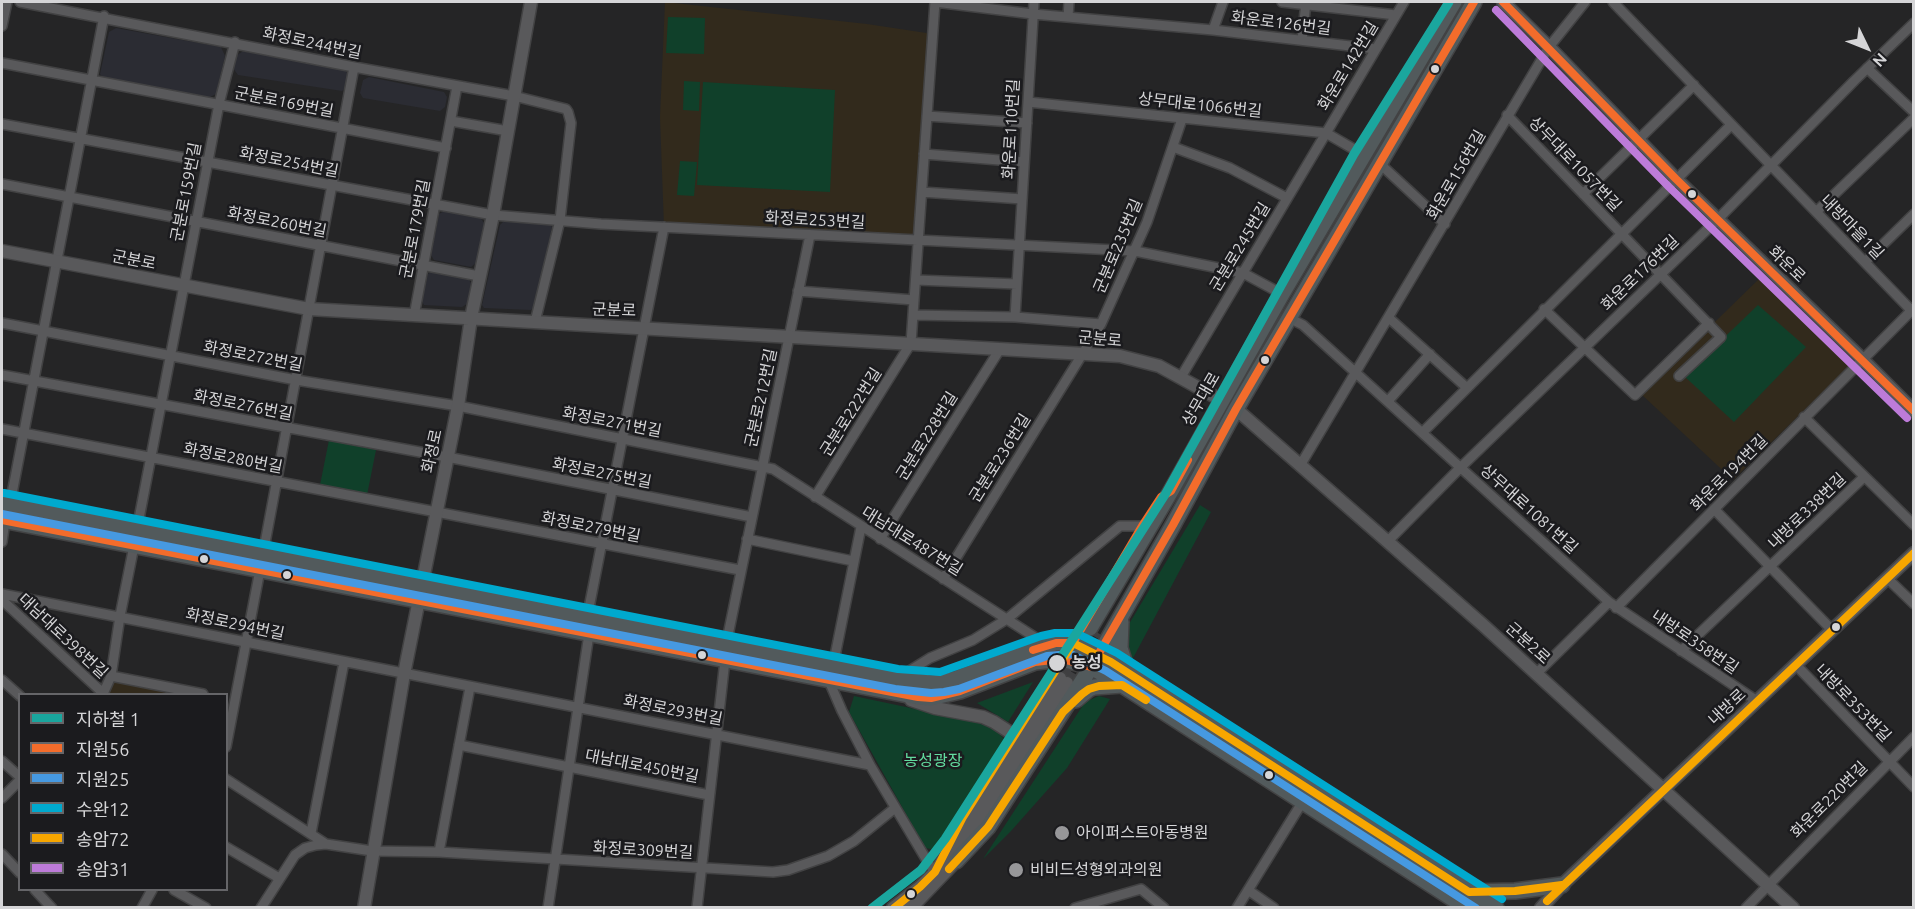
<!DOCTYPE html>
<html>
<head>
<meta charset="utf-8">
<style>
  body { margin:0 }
  #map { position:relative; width:1915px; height:909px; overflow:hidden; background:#252526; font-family:Ubuntu,"Noto Sans KR",sans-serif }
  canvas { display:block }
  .frame { position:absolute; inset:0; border:3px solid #d5d5d7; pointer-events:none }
  .legend { position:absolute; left:18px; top:693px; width:210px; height:198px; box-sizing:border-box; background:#1b1b1e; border:2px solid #656568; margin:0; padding:8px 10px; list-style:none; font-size:18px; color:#d5d5d7 }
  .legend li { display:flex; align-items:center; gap:12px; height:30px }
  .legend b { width:30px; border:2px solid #656568 }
  .north { position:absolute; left:1837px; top:18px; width:60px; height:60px; -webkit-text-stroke:4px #1b1b1e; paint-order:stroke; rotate:133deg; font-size:16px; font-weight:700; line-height:24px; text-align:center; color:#d5d5d7 }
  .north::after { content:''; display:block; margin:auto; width:21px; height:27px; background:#d5d5d7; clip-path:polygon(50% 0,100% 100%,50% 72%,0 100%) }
</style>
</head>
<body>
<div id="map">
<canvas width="1915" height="909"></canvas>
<div class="frame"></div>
<ul class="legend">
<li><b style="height:8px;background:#1aa69e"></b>지하철 1</li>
<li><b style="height:8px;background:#f36c2b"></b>지원56</li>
<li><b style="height:8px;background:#4699e1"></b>지원25</li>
<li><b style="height:8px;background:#00a9ce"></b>수완12</li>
<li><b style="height:8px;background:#f7a600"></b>송암72</li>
<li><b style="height:8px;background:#bd7bd9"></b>송암31</li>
</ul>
<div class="north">N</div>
</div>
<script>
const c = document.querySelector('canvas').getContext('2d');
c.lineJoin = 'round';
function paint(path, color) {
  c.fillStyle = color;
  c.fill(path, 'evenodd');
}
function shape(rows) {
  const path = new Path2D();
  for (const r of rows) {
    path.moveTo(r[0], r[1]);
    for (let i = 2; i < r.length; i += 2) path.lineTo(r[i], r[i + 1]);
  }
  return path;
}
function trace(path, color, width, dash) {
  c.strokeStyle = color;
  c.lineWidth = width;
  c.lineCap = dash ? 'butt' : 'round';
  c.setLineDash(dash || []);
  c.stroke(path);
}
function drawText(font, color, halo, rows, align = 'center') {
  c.font = font + ' Ubuntu,"Noto Sans KR",sans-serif';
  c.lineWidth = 5;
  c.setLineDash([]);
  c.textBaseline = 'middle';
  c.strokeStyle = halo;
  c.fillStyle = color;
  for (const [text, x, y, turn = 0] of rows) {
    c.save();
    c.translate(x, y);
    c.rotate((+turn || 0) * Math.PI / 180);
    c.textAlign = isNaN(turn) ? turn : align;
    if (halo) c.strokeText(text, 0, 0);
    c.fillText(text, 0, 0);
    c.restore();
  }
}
paint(shape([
  [116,28,221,47,225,56,216,94,208,98,104,79,100,74,109,32],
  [243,51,345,70,349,76,347,87,342,91,238,75,233,68,236,56],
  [369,77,444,92,447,97,445,107,440,111,363,98,360,93,363,80],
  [446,210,480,217,484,223,477,262,471,267,434,260,431,255,439,214],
  [504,221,549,223,552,227,535,306,531,310,484,308,482,305,500,225],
  [433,270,468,278,471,283,467,304,462,307,424,305,422,301,428,274]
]), '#2b2c33');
paint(shape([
  [665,2,867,24,933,34,919,241,664,227,660,117],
  [1761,277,1849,361,1849,366,1733,480,1641,394],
  [113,680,182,694,108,694]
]), '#322a1c');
paint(shape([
  [668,17,705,18,704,54,666,53],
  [684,81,700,82,699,111,683,110],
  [703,82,835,90,830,192,697,185],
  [680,161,697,162,694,196,677,195],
  [1758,305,1806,347,1734,422,1684,376],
  [329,440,376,450,367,495,320,485],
  [1200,505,1211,512,1132,660,1128,643,1129,624],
  [1033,682,1008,722,977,703],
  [854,696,972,721,995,729,1004,739,938,845,931,849,925,848,849,712],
  [1099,696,1110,699,1067,768,1011,831,983,859,1085,702]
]), '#10402a');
trace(shape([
  [1060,678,1090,628],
  [1067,683,1098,633]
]), '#3f3f41', 12, [12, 6]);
const minor = shape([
  [20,2,354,67,514,96,566,109,568,112,571,123,560,220,535,322],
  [935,2,1033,14,1213,30,1376,49],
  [1282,2,1396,15],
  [1613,2,1911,310],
  [1068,17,1069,2],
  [2,26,7,2],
  [1213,30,1223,2],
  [1302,40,1306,2],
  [2,63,446,148],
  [1867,68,1914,112],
  [1028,102,1326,133,1364,155],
  [1507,115,1721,337,1679,376],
  [927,116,1027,123],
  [451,121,508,131],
  [2,124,493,215,601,224,1135,251,1243,273,1282,294],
  [1173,147,1230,168,1287,198],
  [924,154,1024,162],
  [1378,162,1445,224],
  [2,184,479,276],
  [922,192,1022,199],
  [1583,194,1694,85],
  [1816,212,1914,118],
  [1865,262,1914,214],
  [916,280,1017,284],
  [798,291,914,300],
  [1544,309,1635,395,1709,323],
  [913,315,1015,317,1101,324],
  [414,316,457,86],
  [1015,317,1034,2],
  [1289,318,1303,325,1609,602,1757,701],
  [1389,318,1466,387],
  [2,323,296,380,458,406,773,469,1033,636,1044,646],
  [2,375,447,457,752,517],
  [1181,377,1404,2],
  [1388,401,1430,354],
  [1804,417,1914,525],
  [2,429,740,570],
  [1423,432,1731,125],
  [1301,464,1549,47,1585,2],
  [815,497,911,343,935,2],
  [10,504,104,16],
  [1714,509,1832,630],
  [137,529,219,104,235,42],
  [747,539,853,561],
  [880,539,1000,349],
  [1388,541,1461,467,1717,220,1854,81,1914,23],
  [2,542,5,521],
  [263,554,354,67],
  [1887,578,1914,604],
  [943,579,1101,324,1147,222,1182,119],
  [2,594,870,765],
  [2,600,104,694],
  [1616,608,1914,308],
  [587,618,664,227],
  [726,645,810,235],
  [1681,651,1864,477],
  [1796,665,1914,787],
  [833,666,861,527],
  [1537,673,1609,602],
  [111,676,203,694],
  [898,678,930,658,973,640,1007,619,1120,526,1142,526],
  [2,680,20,696],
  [829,681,842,711,870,765,929,864,935,872],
  [103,694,111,676,120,616,134,546],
  [459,745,709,795],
  [226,747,260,570],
  [2,761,20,777],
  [226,779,326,844],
  [2,798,20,780],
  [311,833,344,662],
  [226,847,279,878],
  [439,852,470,687],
  [2,854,20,873],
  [35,890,52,908],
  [174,890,206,908],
  [1248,890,1274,908],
  [142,908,152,890],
  [261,908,295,855,305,848,316,845,326,844,372,851,439,852,773,872,788,870,828,856,854,841,895,808],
  [548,908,589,634],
  [697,908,725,660],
  [1075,908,1141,889,1164,908],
  [1237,908,1303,801],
  [1746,908,1914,737]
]);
const tertiary = shape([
  [1503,2,1549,47,1676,179,1862,359,1914,411],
  [2,251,309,309,1120,356,1159,366,1221,400],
  [1236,409,1483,625,1793,908],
  [911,700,935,708,983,717,994,722,1014,735],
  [364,908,404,674,458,406,471,318,493,215,531,2],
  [893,908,920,887,935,872,1060,678],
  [911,908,956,861,1067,683],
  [1541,908,1562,885,1914,553]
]);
const primary = shape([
  [2,503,896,679,931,683,942,682,955,679,1044,646,1056,643,1073,643,1111,662,1496,908],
  [2,520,918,697,931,698,960,691,1035,662,1062,659,1091,667,1122,685,1467,908],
  [1121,622,1120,648,1128,674],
  [1090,628,1171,491,1282,294,1454,2],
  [1076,700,1089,689,1094,687,1122,685],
  [956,861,988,827,1099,655,1173,525,1236,409,1474,2],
  [1469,892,1515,891,1562,885]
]);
trace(minor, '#424243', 12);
trace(tertiary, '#424243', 15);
trace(primary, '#424243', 18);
trace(minor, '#59595b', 9);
trace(tertiary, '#59595b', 12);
trace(primary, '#525a5c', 15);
trace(shape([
  [1503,2,1676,179,1914,411],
  [2,520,918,697,931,698,960,691,1035,662,1062,659,1091,667,1173,525,1236,409,1474,2],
  [1033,650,1056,643,1073,643,1142,526,1161,497,1171,491,1188,460]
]), '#f36c2b', 8);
trace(shape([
  [2,514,895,689,931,693,944,692,959,689,1047,656,1071,654,1106,671,1476,908]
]), '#4699e1', 8);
trace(shape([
  [4,493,898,669,940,672,1041,636,1055,633,1076,633,1117,653,1502,899]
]), '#00a9ce', 8);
trace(shape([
  [949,869,988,827,1063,712,1082,694,1089,689,1099,686,1122,685,1146,700],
  [1547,901,1914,553],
  [894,908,920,887,935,872,963,817,1073,643,1111,662,1469,892,1515,891,1562,885]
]), '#f7a600', 8);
trace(shape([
  [1496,10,1669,187,1907,418]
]), '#bd7bd9', 8);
trace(shape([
  [872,908,921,870,945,839,1166,493,1354,154,1449,2]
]), '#1aa69e', 9);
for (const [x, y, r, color] of [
  [1435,69,5,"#d5d5d7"],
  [1692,194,5,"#d5d5d7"],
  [1265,360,5,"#d5d5d7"],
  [204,559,5,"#d5d5d7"],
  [287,575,5,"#d5d5d7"],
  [1836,627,5,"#d5d5d7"],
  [702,655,5,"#d5d5d7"],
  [1057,663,9,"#d5d5d7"],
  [1269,775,5,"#d5d5d7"],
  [1062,833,8,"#979799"],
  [1016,870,8,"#979799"],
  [911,894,5,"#d5d5d7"]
]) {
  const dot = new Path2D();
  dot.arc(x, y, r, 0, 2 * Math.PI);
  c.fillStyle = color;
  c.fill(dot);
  trace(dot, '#1b1b1e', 2);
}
drawText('16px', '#d5d5d7', '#1b1b1e', [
  ["화운로126번길",1281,23,7],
  ["화정로244번길",312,43,12],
  ["화운로142번길",1348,66,-59],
  ["군분로169번길",284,102,11],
  ["상무대로1066번길",1200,105,6],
  ["화운로110번길",1011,129,-87],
  ["화정로254번길",289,162,11],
  ["상무대로1057번길",1575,164,46],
  ["화운로156번길",1456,175,-60],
  ["군분로159번길",186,192,-79],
  ["화정로253번길",815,220,3],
  ["화정로260번길",277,222,11],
  ["내방마을1길",1852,227,46],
  ["군분로179번길",415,229,-79],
  ["군분로235번길",1118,246,-67],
  ["군분로245번길",1240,247,-59],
  ["군분로",134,260,11],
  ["화운로",1787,264,44],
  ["화운로176번길",1640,273,-44],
  ["군분로",614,310,2],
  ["군분로",1100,339,5],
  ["화정로272번길",253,356,11],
  ["군분로212번길",761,398,-78],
  ["상무대로",1201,399,-60],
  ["화정로276번길",243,405,11],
  ["군분로222번길",851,412,-58],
  ["화정로271번길",612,422,11],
  ["군분로228번길",927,436,-58],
  ["화정로",432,451,-78],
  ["화정로280번길",233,458,11],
  ["군분로236번길",1000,458,-58],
  ["화정로275번길",602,473,11],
  ["화운로194번길",1729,473,-45],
  ["상무대로1081번길",1529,509,42],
  ["내방로338번길",1807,511,-44],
  ["화정로279번길",591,527,11],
  ["대남대로487번길",912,541,32],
  ["화정로294번길",235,624,12],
  ["대남대로398번길",63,636,43],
  ["내방로358번길",1695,642,34],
  ["군분2로",1528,643,42],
  ["내방로353번길",1853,703,46],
  ["내방로",1727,707,-43],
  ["화정로293번길",673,710,11],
  ["대남대로450번길",642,766,11],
  ["화운로220번길",1829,800,-45],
  ["화정로309번길",643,850,3]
]);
drawText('bold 16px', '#d5d5d7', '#1b1b1e', [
  ["농성",1072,663]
], 'left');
drawText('16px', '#62dc9f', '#1b1b1e', [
  ["농성광장",933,761]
]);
drawText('16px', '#d5d5d7', '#1b1b1e', [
  ["아이퍼스트아동병원",1076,833],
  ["비비드성형외과의원",1030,870]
], 'left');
</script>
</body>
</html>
